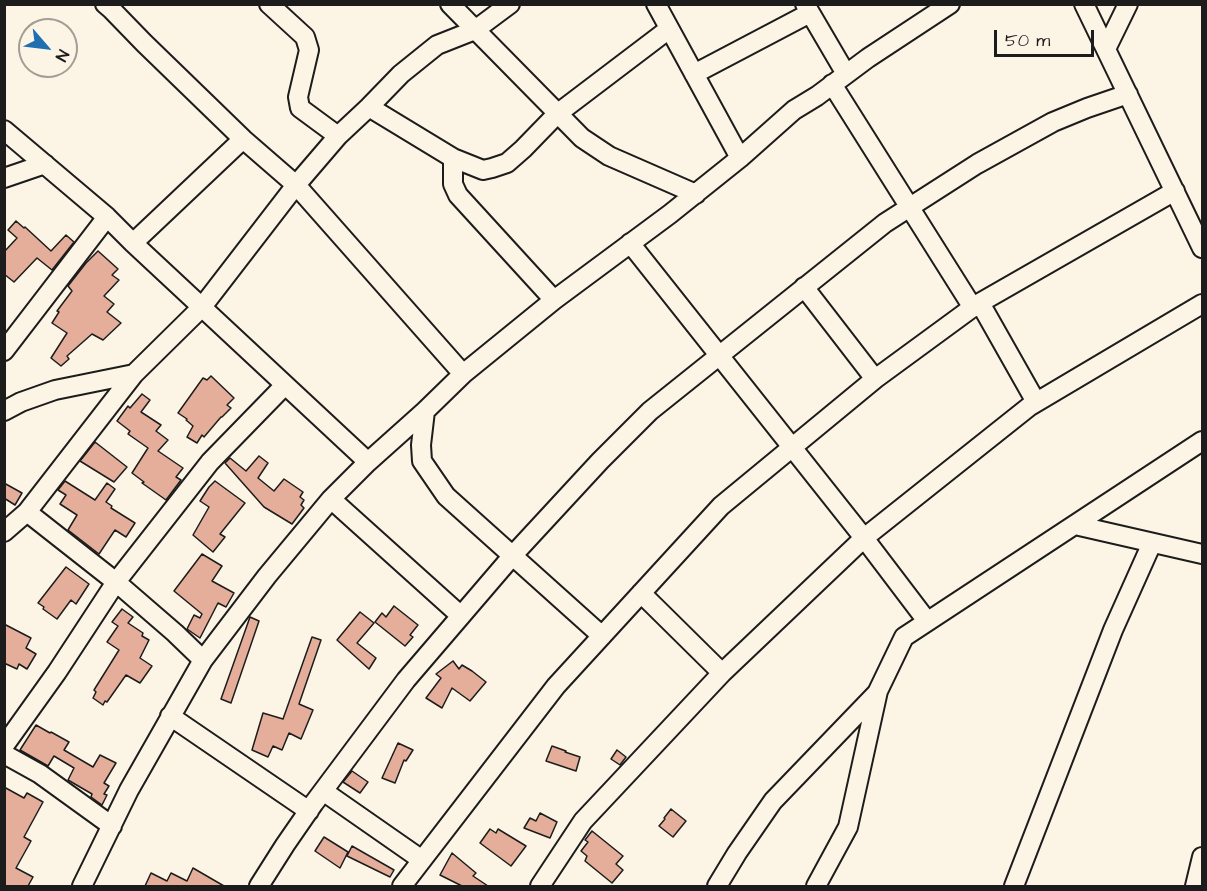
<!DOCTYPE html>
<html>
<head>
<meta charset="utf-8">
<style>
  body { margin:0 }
  #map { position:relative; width:1207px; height:891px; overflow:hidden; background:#fcf5e5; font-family:"Architects Daughter",sans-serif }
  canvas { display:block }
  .frame { position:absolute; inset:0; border:6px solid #1c1c1c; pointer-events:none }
  .north { position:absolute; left:18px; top:18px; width:60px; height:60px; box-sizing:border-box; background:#fcf5e5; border:2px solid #a29e95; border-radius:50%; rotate:118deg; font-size:16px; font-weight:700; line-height:24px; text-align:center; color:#1c1c1c }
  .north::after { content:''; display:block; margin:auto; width:21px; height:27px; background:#1f6fb2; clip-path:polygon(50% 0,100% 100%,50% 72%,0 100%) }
  .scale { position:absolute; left:994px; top:30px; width:100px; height:27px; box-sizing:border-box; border:3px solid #1c1c1c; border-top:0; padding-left:8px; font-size:18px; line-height:21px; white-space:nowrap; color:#1c1c1c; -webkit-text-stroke:4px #fcf5e5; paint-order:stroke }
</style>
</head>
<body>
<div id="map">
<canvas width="1207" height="891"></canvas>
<div class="frame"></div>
<div class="north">N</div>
<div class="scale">50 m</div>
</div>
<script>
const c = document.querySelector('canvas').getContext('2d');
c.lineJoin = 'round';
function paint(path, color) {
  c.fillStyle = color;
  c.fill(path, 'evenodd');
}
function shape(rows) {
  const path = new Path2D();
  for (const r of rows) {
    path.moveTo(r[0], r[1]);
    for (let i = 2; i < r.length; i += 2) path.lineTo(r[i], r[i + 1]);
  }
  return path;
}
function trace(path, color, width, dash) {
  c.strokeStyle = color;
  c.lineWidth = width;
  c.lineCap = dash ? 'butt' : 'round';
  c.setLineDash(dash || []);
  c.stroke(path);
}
const building = shape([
  [16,221,24,228,25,227,51,251,66,235,74,242,52,270,37,258,14,282,4,274,4,252,17,238,8,230,16,221],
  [98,251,118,269,112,275,119,280,104,296,114,304,107,312,121,323,103,340,92,334,67,356,69,359,61,366,51,358,67,333,52,323,59,312,57,311,72,291,68,286,86,263,98,251],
  [211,376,234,398,227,405,231,408,222,417,221,417,204,437,202,435,197,443,187,437,193,426,186,420,187,419,178,413,203,378,207,380,211,376],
  [142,394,150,400,141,412,161,425,156,431,168,440,158,451,183,468,176,477,181,480,166,500,142,483,144,482,132,473,148,448,128,434,130,431,117,421,128,406,130,408,142,394],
  [95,442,127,467,114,482,80,461,95,442],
  [259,456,268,463,258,478,274,491,284,479,303,492,300,497,304,500,301,505,304,508,292,524,264,507,225,463,230,458,246,471,259,456],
  [65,481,95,500,107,483,115,489,106,502,112,506,111,508,135,523,126,537,115,530,99,554,68,530,77,515,60,504,66,495,58,490,65,481],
  [215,481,245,503,220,534,225,537,213,552,193,535,209,507,200,501,209,487,215,481],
  [4,483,22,493,15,505,4,498,4,483],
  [202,554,222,566,212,581,234,593,226,607,218,603,200,638,187,629,194,615,200,618,202,614,174,591,202,554],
  [66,567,89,584,76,604,71,600,57,619,43,609,44,607,38,603,66,567],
  [394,606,418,625,410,635,413,637,405,646,375,622,382,613,386,617,394,606],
  [122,609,133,617,128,623,143,633,142,636,149,640,140,658,152,666,140,683,126,675,107,702,105,701,103,705,93,698,96,692,94,690,119,650,107,642,118,626,112,622,122,609],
  [360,612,374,623,357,643,376,658,369,669,337,640,360,612],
  [250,617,259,621,231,703,221,699,250,617],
  [4,624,31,638,26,648,36,654,27,669,19,664,17,669,4,663,4,624],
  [312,637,321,640,299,704,313,710,301,739,289,733,282,750,273,746,268,757,252,750,263,713,283,719,312,637],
  [453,661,459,669,462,665,472,671,486,682,470,701,452,688,442,708,426,698,441,678,436,674,453,661],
  [36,725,50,733,51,732,69,742,64,750,93,767,100,755,116,763,104,783,109,786,104,794,107,795,102,805,91,797,92,794,68,780,74,768,54,756,48,766,20,750,36,725],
  [398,743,413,750,406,761,404,760,395,783,382,778,398,743],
  [552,746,566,751,565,752,580,757,576,771,546,761,552,746],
  [617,750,626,757,620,765,611,759,617,750],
  [352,771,368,782,360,793,343,782,352,771],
  [4,787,24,798,27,793,43,802,24,837,31,841,16,868,33,877,28,886,4,886,4,787],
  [671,809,686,821,673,837,659,826,665,819,664,818,671,809],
  [540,813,557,822,550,838,524,828,530,818,536,821,540,813],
  [490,829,496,833,498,829,526,846,511,866,480,843,490,829],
  [592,831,623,856,616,864,623,870,612,883,585,861,587,856,581,851,588,842,585,840,592,831],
  [324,837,348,852,340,868,315,851,324,837],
  [352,846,394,870,390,877,347,856,352,846],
  [452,853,476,873,473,876,488,886,462,886,440,875,452,853],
  [193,868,224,886,145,886,151,873,167,881,171,873,187,881,193,868]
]);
paint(building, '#e5ae9b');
trace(building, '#1c1c1c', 1.5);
const minor = shape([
  [105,4,112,10,144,43,243,139,296,185,463,374],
  [269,4,305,37,309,50,298,97,300,108,338,136],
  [450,4,582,138,609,156,696,194],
  [656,4,740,158],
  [805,4,846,74],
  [1084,4,1202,248],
  [1106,49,1128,4],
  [694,74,810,13],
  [832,84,973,308],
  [369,107,453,158,483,170,492,168,507,163,523,149,557,114,669,29],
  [4,130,107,217,133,243,368,462],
  [453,158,453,184,458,195,554,300],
  [4,178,45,164],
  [133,243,243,139],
  [630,243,864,538,927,621],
  [804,287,875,379],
  [980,303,1036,402],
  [4,351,107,217],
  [4,411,21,402,55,390,134,374],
  [425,411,421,445,422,461,446,496,602,636],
  [331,499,461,616],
  [27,512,116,582,175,633,203,660],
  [1075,525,1202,554],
  [4,532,27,512,134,374,202,307,296,185,338,136,369,107,401,74,437,45,475,30,510,4],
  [641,593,722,673],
  [170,716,309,811],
  [4,746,57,672,116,582,210,462,285,385],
  [4,754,40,774,112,826],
  [323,791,422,860],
  [82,886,129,790,203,660,267,576,331,499,368,462,425,411,463,374,554,300,670,214,740,158,794,110,817,96,868,58,950,4],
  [259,886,285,845,314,803,406,680,514,554,600,461,650,411,885,223,977,164,1053,122,1087,108,1128,94],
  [402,886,556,686,721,506,875,379,976,305,1175,191],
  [540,886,583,821,722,673,864,538,1030,406,1202,304],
  [717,886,737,853,773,801,877,693],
  [816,886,848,827,878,691,904,637,1202,441],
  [1014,886,1113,630,1152,543],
  [1195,886,1202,857]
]);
trace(minor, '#1c1c1c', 22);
trace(minor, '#fcf5e5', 18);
</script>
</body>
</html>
